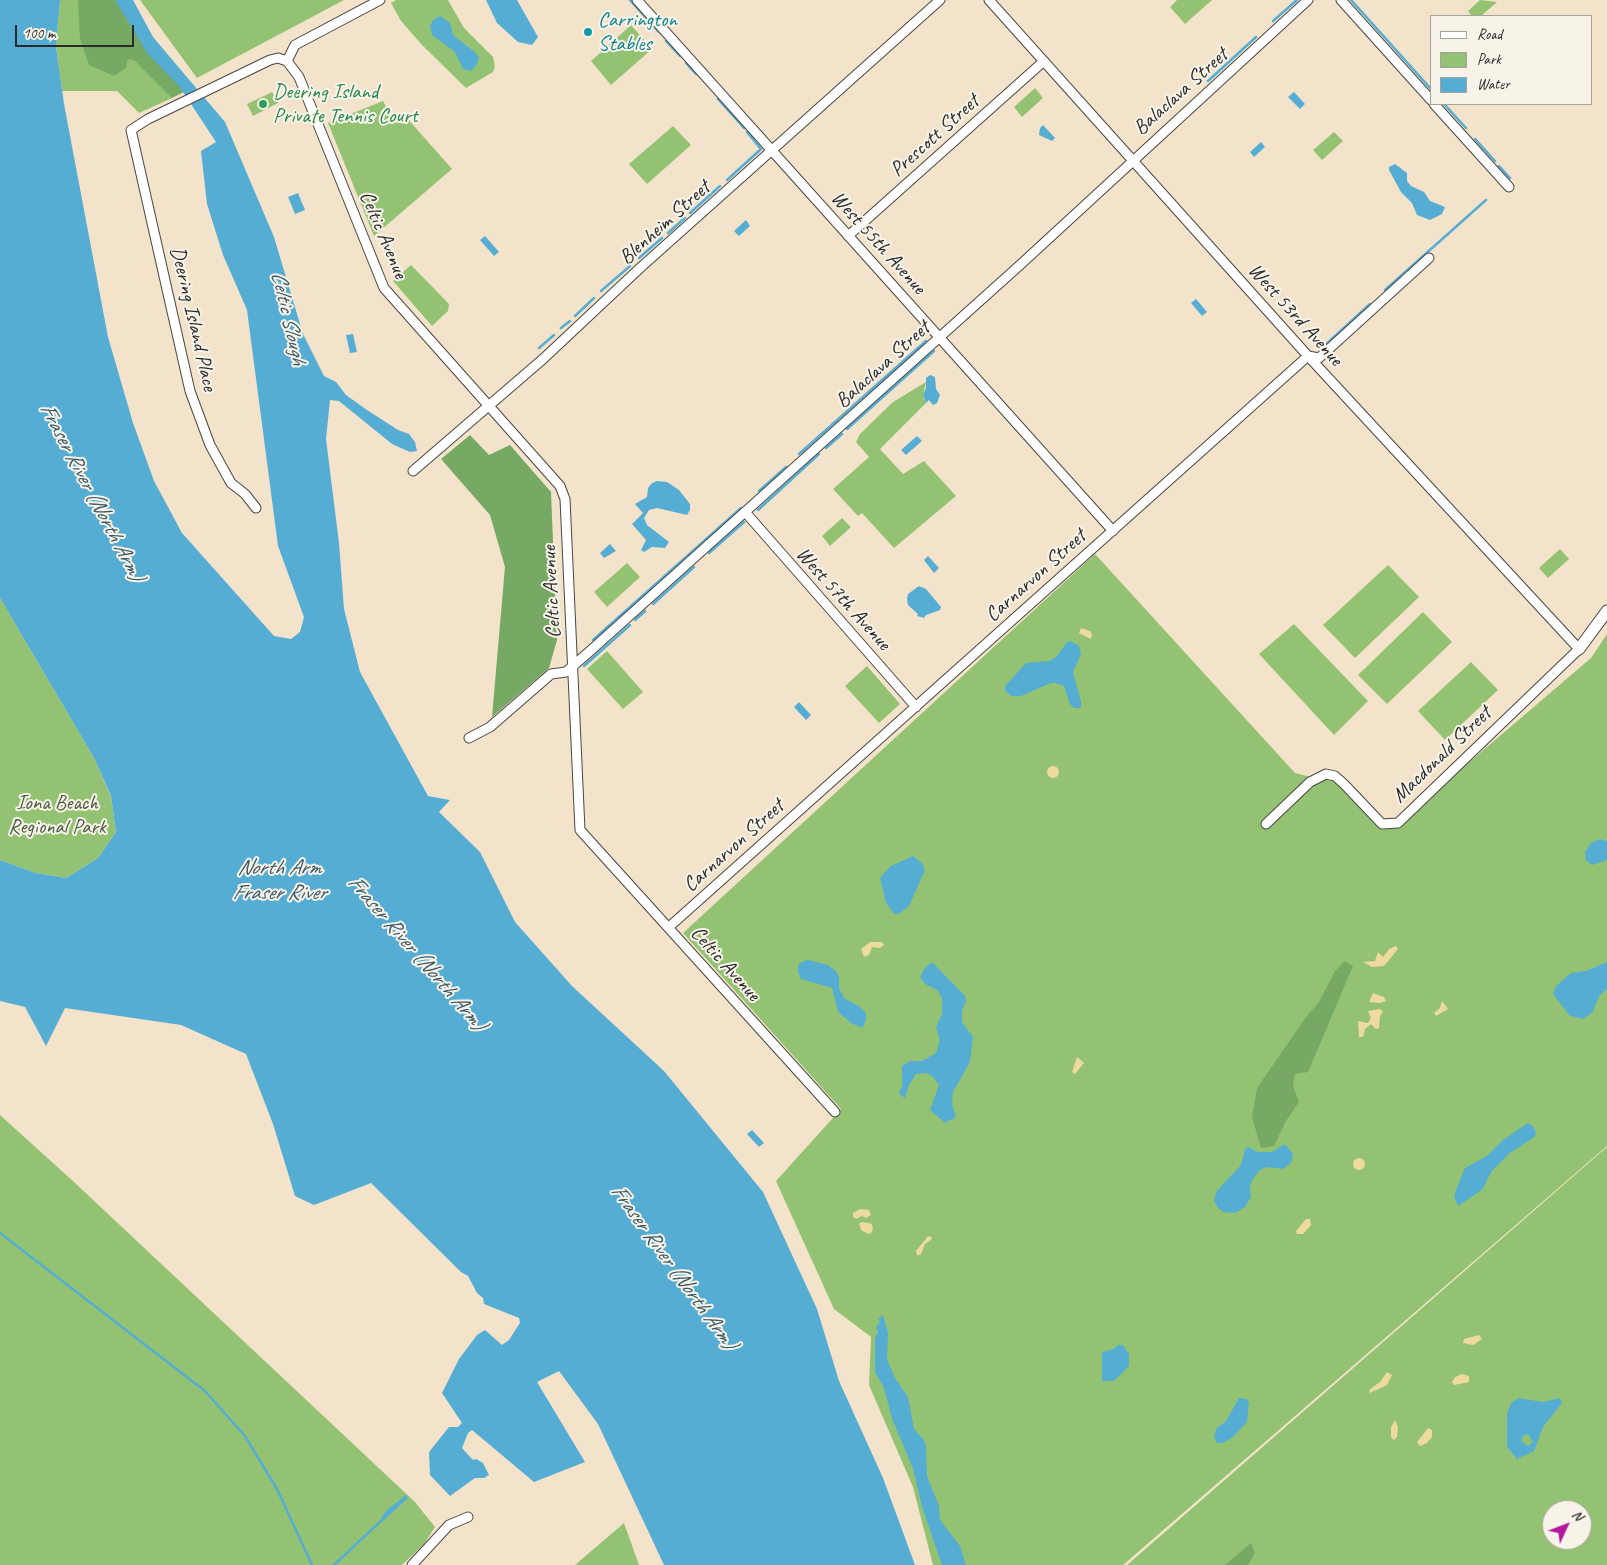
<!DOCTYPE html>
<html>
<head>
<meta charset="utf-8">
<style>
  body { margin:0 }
  #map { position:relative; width:1607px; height:1565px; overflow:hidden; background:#f4e3cb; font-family:Caveat,sans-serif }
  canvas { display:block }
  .legend { position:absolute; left:1430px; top:15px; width:162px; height:90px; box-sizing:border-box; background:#f7f3e8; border:1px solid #a5a39c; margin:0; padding:6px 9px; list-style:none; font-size:15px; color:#2b2b2b }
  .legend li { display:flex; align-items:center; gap:10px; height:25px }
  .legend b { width:25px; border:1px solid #a5a39c }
  .north { position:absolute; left:1542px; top:1500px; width:50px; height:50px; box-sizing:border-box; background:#f7f3e8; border:1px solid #a5a39c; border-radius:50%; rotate:47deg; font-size:14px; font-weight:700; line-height:20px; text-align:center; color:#2b2b2b }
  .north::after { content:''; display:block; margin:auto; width:18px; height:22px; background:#b5179e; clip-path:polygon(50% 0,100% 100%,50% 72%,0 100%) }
  .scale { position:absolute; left:15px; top:25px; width:119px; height:22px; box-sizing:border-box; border:2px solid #2b2b2b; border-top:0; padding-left:6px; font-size:15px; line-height:18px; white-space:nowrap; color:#2b2b2b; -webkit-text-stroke:4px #f7f3e8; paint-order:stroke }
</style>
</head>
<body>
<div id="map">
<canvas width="1607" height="1565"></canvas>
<ul class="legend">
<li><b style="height:6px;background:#fff"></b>Road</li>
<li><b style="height:14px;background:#93c372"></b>Park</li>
<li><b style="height:14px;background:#56add3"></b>Water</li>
</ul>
<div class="north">N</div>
<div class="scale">100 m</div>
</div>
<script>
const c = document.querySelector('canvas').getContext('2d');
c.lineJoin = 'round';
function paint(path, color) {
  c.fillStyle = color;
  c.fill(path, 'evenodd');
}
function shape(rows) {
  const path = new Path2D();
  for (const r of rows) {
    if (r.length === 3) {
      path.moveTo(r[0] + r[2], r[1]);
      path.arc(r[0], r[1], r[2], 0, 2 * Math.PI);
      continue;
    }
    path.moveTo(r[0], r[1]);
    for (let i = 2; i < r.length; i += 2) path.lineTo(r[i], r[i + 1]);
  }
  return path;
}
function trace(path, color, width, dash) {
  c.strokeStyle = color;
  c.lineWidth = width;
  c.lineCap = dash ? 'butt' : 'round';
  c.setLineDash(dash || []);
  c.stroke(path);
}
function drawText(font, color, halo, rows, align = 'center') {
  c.font = font + ' Caveat,sans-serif';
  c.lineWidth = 4;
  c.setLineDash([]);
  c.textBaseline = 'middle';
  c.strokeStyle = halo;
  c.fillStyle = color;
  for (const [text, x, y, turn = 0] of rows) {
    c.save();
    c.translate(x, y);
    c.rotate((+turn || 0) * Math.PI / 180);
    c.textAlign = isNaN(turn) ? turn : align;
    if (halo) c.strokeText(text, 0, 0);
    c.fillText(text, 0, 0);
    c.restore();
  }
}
paint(shape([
  [60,0,104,0,172,90,172,98,139,113,117,91,62,91,56,45],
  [140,0,344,0,197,78],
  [396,0,448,0,464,28,493,57,495,66,493,72,466,88,422,45,401,21,391,3],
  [1177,0,1212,0,1185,24,1170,7],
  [1480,0,1497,2,1481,16,1472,16,1468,11],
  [631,25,652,49,611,85,591,61],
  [1035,88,1043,98,1022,117,1014,107],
  [272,92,278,103,253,116,247,104],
  [383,101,395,123,407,118,452,169,374,236,328,123],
  [673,126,691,145,647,184,629,164],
  [1334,132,1343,141,1322,160,1313,150],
  [411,265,449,304,448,311,432,326,393,281],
  [926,382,923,396,926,403,880,449,903,474,924,461,956,496,894,548,862,513,858,516,833,489,869,457,856,442,860,434,893,402],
  [842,518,851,527,830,546,822,536],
  [1560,549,1569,559,1548,578,1539,568],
  [1095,554,1295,773,1315,778,1335,776,1382,824,1398,823,1591,658,1607,634,1607,1146,1123,1565,933,1565,913,1487,869,1385,871,1337,834,1309,776,1181,841,1109,683,933],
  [627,563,640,577,607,607,594,592],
  [1388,565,1419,597,1355,658,1323,625],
  [0,598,94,758,111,797,116,832,98,858,66,878,36,873,0,860],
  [1423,612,1452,642,1387,704,1358,675],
  [1294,624,1368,701,1334,735,1259,654],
  [607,651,643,692,623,709,587,669],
  [1471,662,1498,690,1445,740,1418,711],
  [867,666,900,704,879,723,845,686],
  [0,1115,74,1182,415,1502,435,1527,424,1544,402,1565,0,1565],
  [1607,1147,1607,1565,1127,1565],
  [1552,1510,1582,1510,1582,1540,1552,1540],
  [624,1523,639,1565,575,1565]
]), '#93c372');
paint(shape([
  [78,0,124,0,184,92,172,98,134,60,128,59,126,68,114,76,89,65,80,39],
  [470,435,489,455,510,445,551,492,557,640,549,668,492,717,505,567,490,515,441,459],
  [1345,961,1353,966,1308,1072,1295,1074,1293,1086,1299,1102,1286,1121,1274,1146,1261,1148,1252,1117,1257,1088,1306,1017,1319,1002,1335,971],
  [1251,1543,1255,1553,1248,1565,1225,1565]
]), '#76a964');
paint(shape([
  [1081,628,1090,631,1092,634,1091,639,1079,633],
  [1053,772,6],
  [870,942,882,942,884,945,880,948,872,947,869,955,864,957,861,949],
  [1396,946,1398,949,1384,966,1372,967,1363,962,1375,961,1378,952,1383,957,1389,949],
  [1373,993,1384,997,1386,1001,1380,1003,1369,1002],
  [1442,1001,1448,1009,1436,1016,1434,1013,1440,1008],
  [1380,1009,1383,1012,1380,1016,1379,1028,1376,1029,1371,1024,1365,1029,1363,1037,1359,1037,1358,1021,1368,1023,1371,1018,1368,1011],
  [1077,1057,1084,1063,1075,1074,1072,1072],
  [1359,1164,6],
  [860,1209,869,1210,871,1215,866,1218,862,1216,856,1219,853,1217,853,1213],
  [1306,1219,1310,1219,1311,1225,1303,1234,1297,1234,1296,1231],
  [863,1222,872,1224,873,1230,871,1233,868,1234,861,1230,859,1223],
  [928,1236,932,1237,931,1240,925,1244,921,1254,917,1256,916,1251],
  [1479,1335,1482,1339,1473,1345,1463,1343,1464,1339],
  [1387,1372,1392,1375,1387,1385,1370,1393,1369,1390,1380,1382],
  [1462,1374,1469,1376,1469,1382,1454,1385,1452,1382,1455,1377],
  [1395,1420,1398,1427,1397,1437,1394,1440,1391,1437,1391,1427],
  [1428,1428,1432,1430,1432,1437,1427,1443,1420,1446,1417,1442]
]), '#eeda9e');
paint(shape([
  [0,0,60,0,56,46,64,104,108,337,133,423,154,481,182,533,274,636,291,639,300,632,304,617,278,546,247,310,223,255,207,204,201,151,216,142,179,86,148,54,115,0,133,0,153,37,225,122,274,237,303,334,324,376,336,382,346,395,367,410,398,430,409,434,415,442,417,451,410,452,392,444,339,401,330,400,326,439,339,543,344,609,360,672,428,796,450,800,439,812,480,852,515,922,572,986,664,1071,763,1192,817,1309,839,1381,883,1478,915,1565,664,1565,598,1424,559,1371,537,1382,585,1462,534,1482,472,1430,468,1433,462,1448,473,1460,476,1459,483,1463,489,1475,484,1478,475,1478,450,1496,430,1475,429,1452,449,1427,458,1427,462,1423,442,1393,459,1359,477,1335,485,1330,502,1345,509,1340,514,1332,520,1323,519,1318,484,1304,483,1298,477,1293,468,1276,461,1272,371,1183,314,1205,295,1196,273,1124,246,1054,181,1025,65,1008,46,1046,25,1007,0,1001,0,860,36,873,66,878,98,858,116,832,111,796,94,758,0,598],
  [486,0,517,0,538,37,532,45,518,42,497,23],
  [440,16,450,23,453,35,476,53,479,58,477,64,471,71,463,69,455,52,432,35,430,26,433,20],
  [1294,92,1305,104,1300,109,1288,97],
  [1043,125,1055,138,1052,141,1039,135,1040,128],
  [1261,142,1265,147,1254,157,1250,152],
  [1395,164,1407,173,1407,181,1411,186,1424,192,1430,201,1445,207,1442,214,1430,220,1417,215,1412,203,1401,192,1389,170,1389,167],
  [298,193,305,210,295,214,288,197],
  [746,220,750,226,739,236,734,231],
  [485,236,499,252,494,256,480,240],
  [1196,299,1207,312,1202,316,1191,303],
  [353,334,357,352,350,353,346,335],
  [930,375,935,377,936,389,940,395,937,403,933,405,929,400,926,403,923,395,926,388,926,378],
  [917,436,922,441,906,455,901,450],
  [657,481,667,482,679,490,690,504,690,510,687,515,657,508,649,510,644,518,647,525,669,542,665,548,652,547,644,552,641,550,646,540,632,524,643,513,635,504,647,497,648,488,652,483],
  [610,544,616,551,604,558,600,553],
  [928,556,939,568,934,573,924,560],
  [919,586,926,589,941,607,940,610,926,615,924,618,917,616,918,614,908,605,907,599,908,594],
  [1070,641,1079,646,1081,654,1073,672,1081,701,1081,708,1074,708,1070,704,1064,686,1056,683,1051,683,1021,696,1012,696,1005,691,1005,686,1026,663,1050,661,1057,656,1067,642],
  [799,702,811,715,806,720,794,707],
  [1600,839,1607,841,1607,860,1592,865,1586,860,1585,852,1591,843],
  [913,856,922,863,925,870,909,906,899,914,894,914,886,903,880,878,891,866],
  [808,960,828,965,836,971,839,977,839,988,844,998,860,1007,866,1013,866,1020,863,1027,860,1027,851,1023,838,1012,832,988,801,979,798,972,798,965,804,961],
  [932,962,965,996,966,1001,962,1011,962,1022,973,1037,970,1062,953,1092,952,1104,956,1117,945,1123,930,1110,939,1085,932,1076,926,1073,916,1074,908,1087,905,1098,899,1094,902,1086,902,1066,910,1061,922,1061,936,1053,939,1043,939,1037,936,1027,942,1014,942,998,937,990,925,984,920,977,925,968],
  [1607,962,1607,989,1600,995,1592,1013,1583,1019,1570,1016,1553,994,1556,986,1571,973,1586,971],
  [1528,1123,1534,1127,1536,1134,1533,1138,1510,1153,1491,1172,1483,1189,1458,1206,1454,1197,1456,1190,1465,1168,1487,1156,1503,1140],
  [752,1130,764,1143,759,1147,747,1134],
  [1285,1144,1293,1154,1291,1163,1283,1169,1267,1167,1260,1170,1252,1180,1250,1187,1251,1197,1245,1207,1235,1213,1223,1212,1219,1209,1214,1201,1216,1192,1241,1165,1245,1149,1249,1147,1257,1152,1272,1152],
  [883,1315,888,1333,887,1359,895,1378,908,1397,914,1429,924,1440,926,1446,927,1476,939,1506,940,1520,960,1546,966,1565,942,1565,922,1507,913,1468,892,1419,884,1388,875,1372,875,1338,878,1332,876,1328,880,1322,878,1319],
  [1118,1345,1123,1345,1129,1354,1129,1366,1114,1381,1102,1381,1102,1352,1114,1349],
  [1239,1398,1247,1399,1249,1403,1247,1422,1233,1437,1223,1443,1217,1443,1214,1437,1216,1429,1226,1421],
  [1519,1398,1543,1402,1559,1398,1562,1403,1543,1427,1534,1451,1517,1459,1507,1447,1507,1414,1511,1403],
  [1528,1434,1533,1442,1528,1446,1521,1441,1523,1436],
  [406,1495,408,1498,383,1521,381,1518,387,1510]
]), '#56add3');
trace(shape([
  [630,0,659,32],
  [1351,0,1431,89],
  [1273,21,1297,0],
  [666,41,680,56],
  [686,63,696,74],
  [1208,81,1256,37],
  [718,99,744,128],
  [1444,104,1466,128],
  [1475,139,1495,161],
  [1499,166,1510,178],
  [727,180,761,149,747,132],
  [690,213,720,186],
  [668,233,685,218],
  [639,258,662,238],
  [1385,290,1486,200],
  [601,291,630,266],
  [575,316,594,298],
  [561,328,570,321],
  [1323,347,1370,304],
  [539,348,554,335],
  [847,429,934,351],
  [826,448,842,434],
  [799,454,926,341],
  [759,491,786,467],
  [758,510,819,454],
  [709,553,744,522],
  [653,604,694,567],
  [635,620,645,611],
  [593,640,741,508],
  [584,666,630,625],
  [0,1233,205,1391,245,1436,277,1489,312,1565],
  [334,1565,384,1518]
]), '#56add3', 2.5);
const minor = shape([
  [637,0,1113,531],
  [989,0,1308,356,1579,649,1398,823,1382,824,1344,784,1335,776,1326,774,1310,782,1266,824],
  [1341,0,1431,100],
  [287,61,299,77,384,288,560,486,565,499,580,830,835,1112],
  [1434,104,1509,187],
  [848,236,1044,61],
  [413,471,543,359,640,268,940,0],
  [256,508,245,494,231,483,210,445,190,391,131,130,148,119,270,60,278,58,287,61,295,45,380,0],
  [746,513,916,707],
  [469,738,490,727,551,674,566,672,589,652,1020,265,1308,0],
  [669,927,1308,356,1319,358,1429,258],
  [412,1565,449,1525,468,1517]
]);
const tertiary = shape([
  [1579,649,1607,611]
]);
trace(minor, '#494743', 11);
trace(tertiary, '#494743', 13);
trace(minor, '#fff', 9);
trace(tertiary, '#fff', 11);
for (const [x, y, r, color] of [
  [588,32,5,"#0f9aa8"],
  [263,104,5,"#2e9e5b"]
]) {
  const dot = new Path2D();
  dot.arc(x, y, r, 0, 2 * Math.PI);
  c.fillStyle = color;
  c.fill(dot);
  trace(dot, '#f7f3e8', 2);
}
drawText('21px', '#0d838f', '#f7f3e8', [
  ["Carrington",598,20],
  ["Stables",598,44]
], 'left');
drawText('21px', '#27864d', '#f7f3e8', [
  ["Deering Island",273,92],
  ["Private Tennis Court",273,116]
], 'left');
drawText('21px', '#2b2b2b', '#f7f3e8', [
  ["Balaclava Street",1181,92,-42],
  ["Prescott Street",935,136,-42],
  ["Blenheim Street",665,223,-42],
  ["Celtic Avenue",383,235,67],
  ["West 55th Avenue",878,243,48],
  ["West 53rd Avenue",1295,315,48],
  ["Deering Island Place",193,319,77],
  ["Balaclava Street",883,365,-42],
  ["Carnarvon Street",1036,576,-42],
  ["Celtic Avenue",552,592,-93],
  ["West 57th Avenue",843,599,48],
  ["Macdonald Street",1442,755,-44],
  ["Carnarvon Street",734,846,-42],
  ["Celtic Avenue",725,964,48]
]);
drawText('21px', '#4a5940', '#f7f3e8', [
  ["Iona Beach",57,803],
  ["Regional Park",57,827]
]);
drawText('italic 22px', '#3a5866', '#f7f3e8', [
  ["Celtic Slough",288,318,77],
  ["Fraser River (North Arm)",91,492,62],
  ["North Arm",279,868],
  ["Fraser River",279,893],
  ["Fraser River (North Arm)",416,953,49],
  ["Fraser River (North Arm)",673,1267,54]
]);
</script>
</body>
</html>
